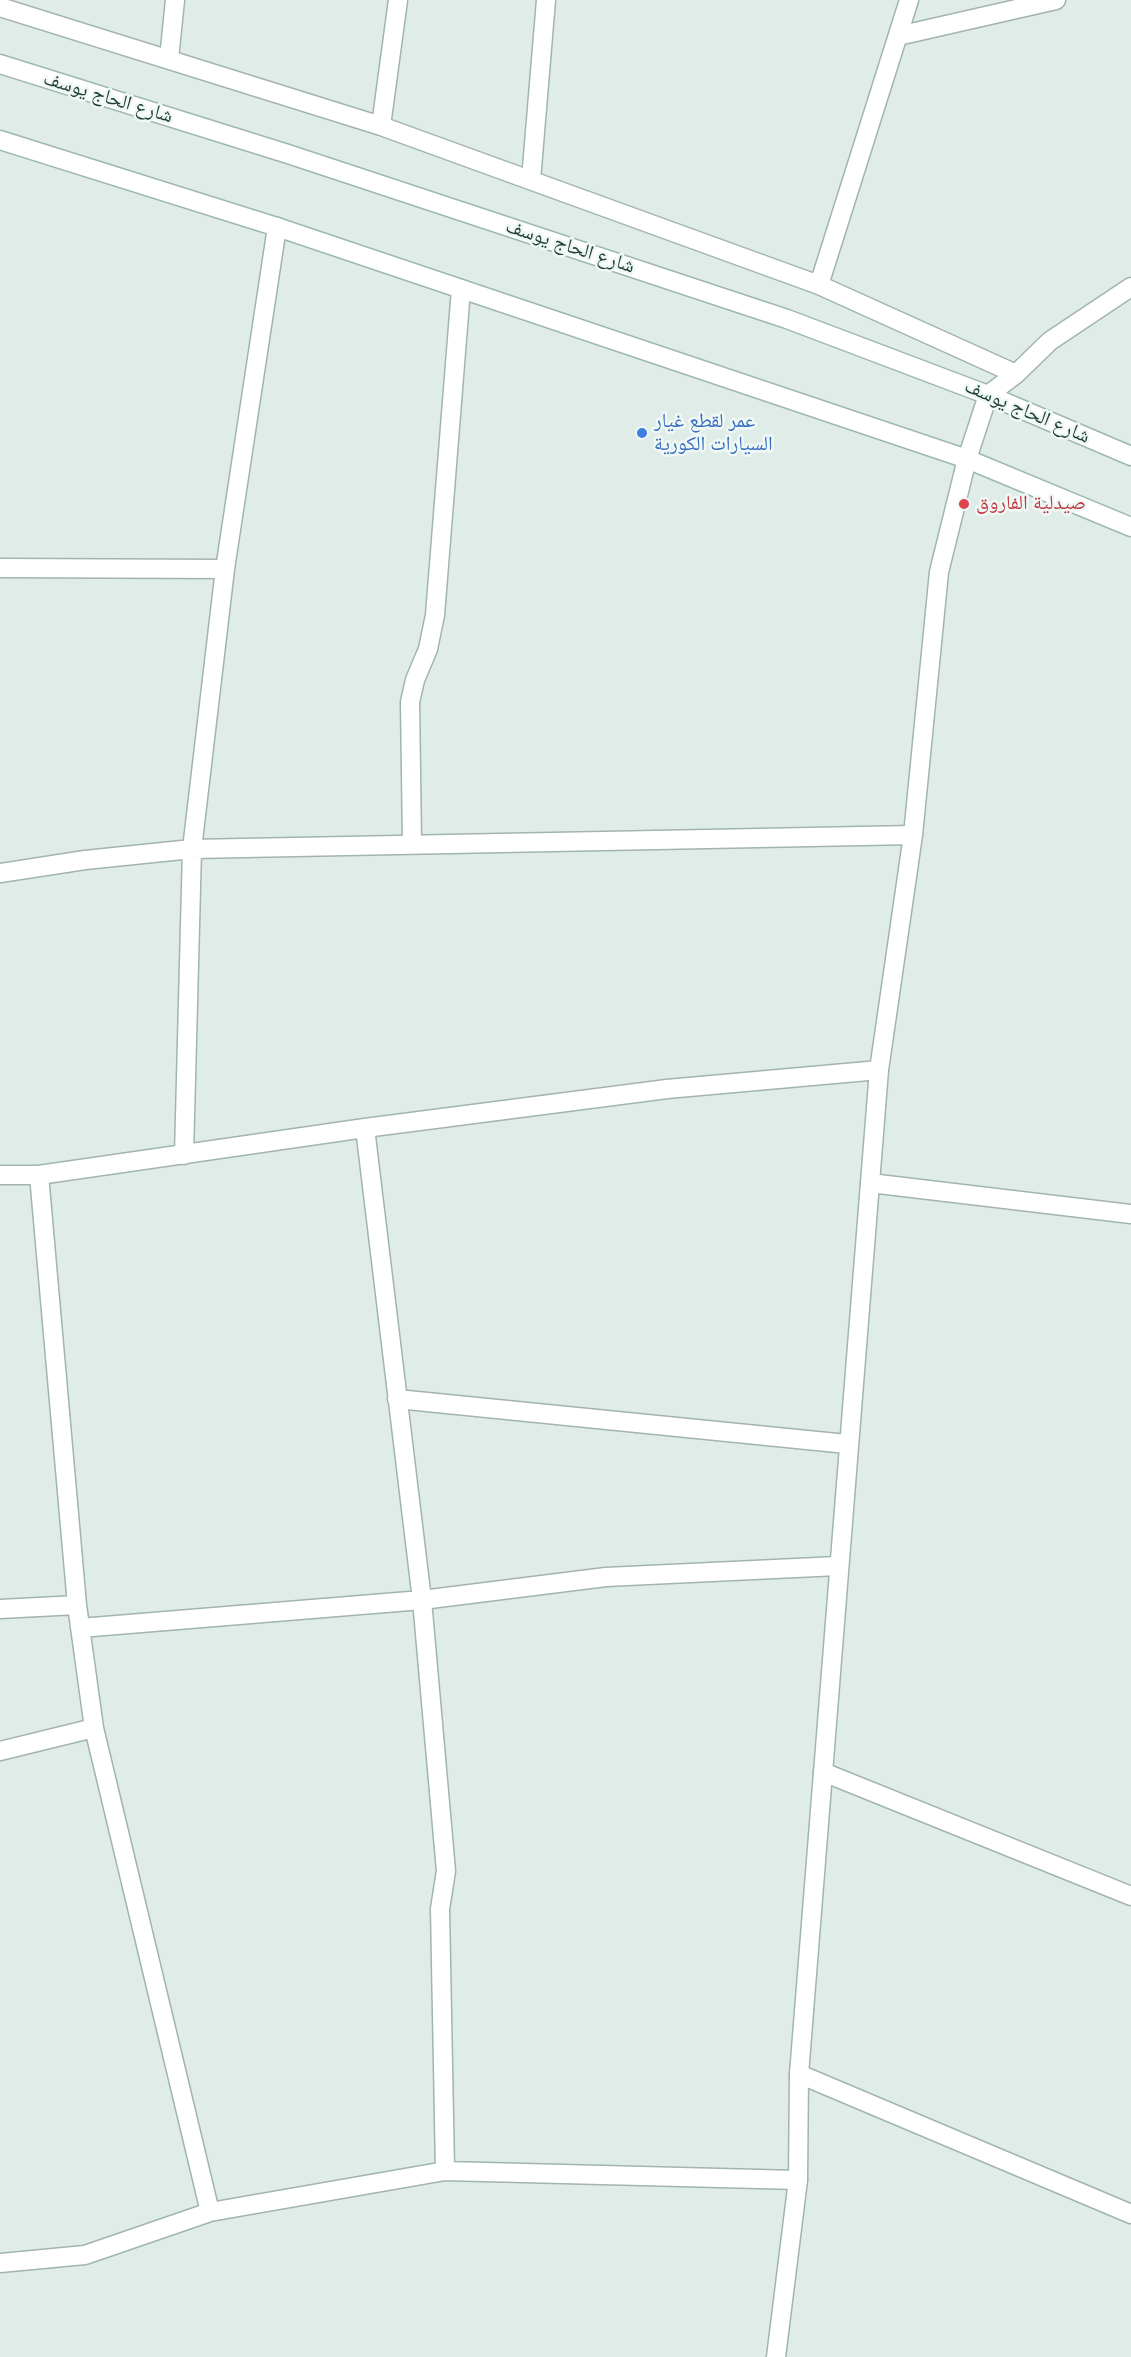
<!DOCTYPE html>
<html>
<head>
<meta charset="utf-8">
<style>
  body { margin:0 }
  canvas { display:block; background:#e0ece7 }
</style>
</head>
<body>
<canvas width="1131" height="2357"></canvas>
<script>
const c = document.querySelector('canvas').getContext('2d');
c.lineJoin = 'round';
function shape(rows) {
  const path = new Path2D();
  for (const r of rows) {
    path.moveTo(r[0], r[1]);
    for (let i = 2; i < r.length; i += 2) path.lineTo(r[i], r[i + 1]);
  }
  return path;
}
function trace(path, color, width, dash) {
  c.strokeStyle = color;
  c.lineWidth = width;
  c.lineCap = dash ? 'butt' : 'round';
  c.setLineDash(dash || []);
  c.stroke(path);
}
function drawText(font, color, halo, rows, align = 'center') {
  c.font = font + ' "Varela Round","Noto Naskh Arabic",sans-serif';
  c.lineWidth = 5;
  c.setLineDash([]);
  c.textBaseline = 'middle';
  c.strokeStyle = halo;
  c.fillStyle = color;
  for (const [text, x, y, turn = 0] of rows) {
    c.save();
    c.translate(x, y);
    c.rotate((+turn || 0) * Math.PI / 180);
    c.textAlign = isNaN(turn) ? turn : align;
    if (halo) c.strokeText(text, 0, 0);
    c.fillText(text, 0, 0);
    c.restore();
  }
}
const minor = shape([
  [0,7,381,126,819,285,1016,374],
  [898,36,1056,0],
  [169,59,175,0],
  [381,126,398,0],
  [531,180,546,0],
  [819,285,909,0],
  [988,395,1016,374,1050,341,1131,287],
  [0,568,225,569],
  [412,843,410,702,415,680,428,649,435,615,461,289],
  [0,873,85,860,192,849,913,835],
  [365,1128,422,1600,446,1871,440,1909,445,2171],
  [184,1155,192,849,225,569,277,227],
  [0,1175,39,1175,365,1128,667,1089,879,1070],
  [39,1175,77,1605,94,1728,210,2212],
  [870,1183,1131,1214],
  [397,1399,847,1444],
  [0,1609,77,1605],
  [80,1628,422,1600,606,1577,838,1566],
  [0,1751,94,1728],
  [823,1772,1131,1896],
  [799,2074,1131,2214],
  [0,2263,85,2255,210,2212,445,2171,798,2180]
]);
const tertiary = shape([
  [776,2357,798,2180,799,2074,879,1070,913,835,939,572,967,459,988,395]
]);
const secondary = shape([
  [0,64,288,154,787,319,988,395,1131,456],
  [0,140,277,227,967,459,1131,527]
]);
trace(minor, '#a2b4af', 21);
trace(tertiary, '#a2b4af', 21);
trace(secondary, '#9db8b1', 21);
trace(minor, '#fff', 18);
trace(tertiary, '#fff', 18);
trace(secondary, '#fff', 18);
for (const [x, y, r, color] of [
  [642,433,6,"#3f7fe0"],
  [964,504,6,"#e0444e"]
]) {
  const dot = new Path2D();
  dot.arc(x, y, r, 0, 2 * Math.PI);
  c.fillStyle = color;
  c.fill(dot);
  trace(dot, '#f0f8f5', 2);
}
drawText('20px', '#1f3d37', '#f0f8f5', [
  ["شارع الحاج يوسف",108,98,17],
  ["شارع الحاج يوسف",570,247,18],
  ["شارع الحاج يوسف",1027,412,23]
]);
drawText('20px', '#366cbe', '#f0f8f5', [
  ["عمر لقطع غيار",654,422],
  ["السيارات الكورية",654,445]
], 'left');
drawText('20px', '#be3a42', '#f0f8f5', [
  ["صيدلية الفاروق",976,504]
], 'left');
</script>
</body>
</html>
